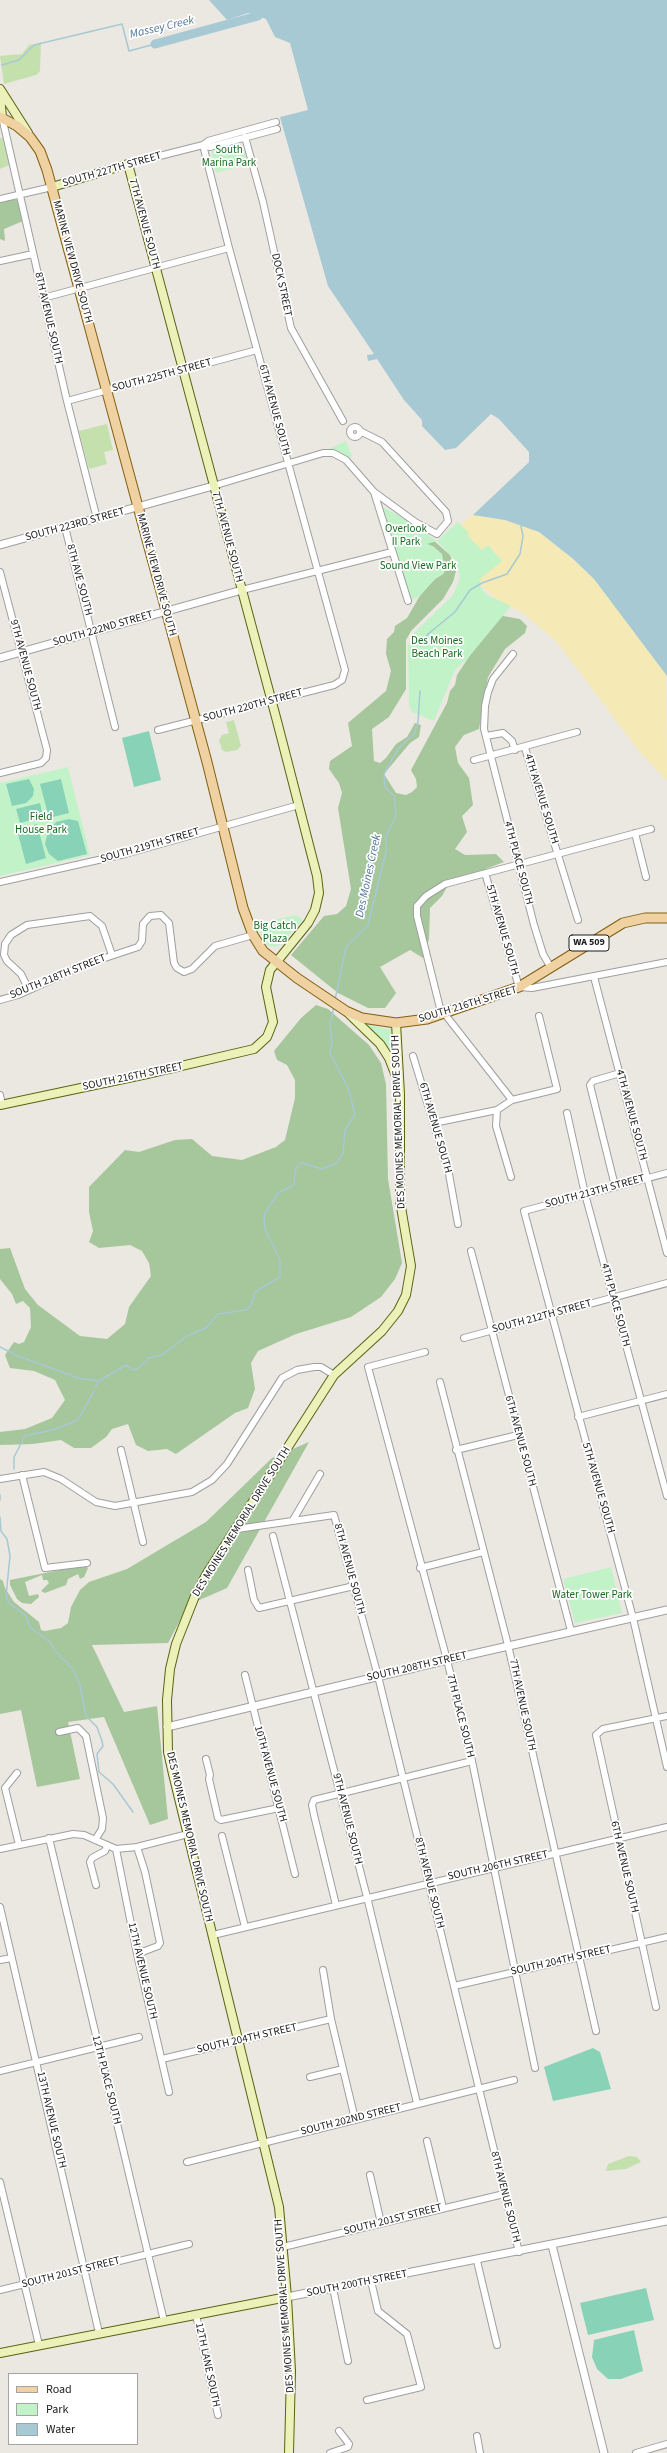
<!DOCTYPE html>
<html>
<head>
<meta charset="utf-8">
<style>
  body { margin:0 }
  #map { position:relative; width:667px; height:2453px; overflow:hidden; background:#ebe8e2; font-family:"Source Sans 3",sans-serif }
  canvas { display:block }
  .legend { position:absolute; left:8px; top:2373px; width:130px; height:72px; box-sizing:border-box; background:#fff; border:1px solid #a4a4a4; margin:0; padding:5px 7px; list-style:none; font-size:12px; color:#1b1b1b }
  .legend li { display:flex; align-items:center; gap:8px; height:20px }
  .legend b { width:20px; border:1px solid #a4a4a4 }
</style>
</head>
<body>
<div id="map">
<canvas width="667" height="2453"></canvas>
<ul class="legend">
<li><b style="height:5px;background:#f0d1a2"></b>Road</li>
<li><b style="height:11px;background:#c2f2c8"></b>Park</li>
<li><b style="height:11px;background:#a7c9d4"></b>Water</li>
</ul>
</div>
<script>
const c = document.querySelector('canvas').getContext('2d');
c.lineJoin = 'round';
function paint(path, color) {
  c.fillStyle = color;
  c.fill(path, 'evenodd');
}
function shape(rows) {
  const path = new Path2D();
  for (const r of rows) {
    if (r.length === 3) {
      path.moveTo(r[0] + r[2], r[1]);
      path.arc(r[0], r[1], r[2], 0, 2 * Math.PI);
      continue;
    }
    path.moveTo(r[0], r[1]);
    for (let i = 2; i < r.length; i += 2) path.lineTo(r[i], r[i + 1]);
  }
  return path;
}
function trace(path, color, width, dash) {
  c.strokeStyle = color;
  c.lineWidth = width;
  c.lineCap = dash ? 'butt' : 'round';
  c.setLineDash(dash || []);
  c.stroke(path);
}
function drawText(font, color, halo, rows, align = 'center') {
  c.font = font + ' "Source Sans 3",sans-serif';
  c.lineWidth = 3.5;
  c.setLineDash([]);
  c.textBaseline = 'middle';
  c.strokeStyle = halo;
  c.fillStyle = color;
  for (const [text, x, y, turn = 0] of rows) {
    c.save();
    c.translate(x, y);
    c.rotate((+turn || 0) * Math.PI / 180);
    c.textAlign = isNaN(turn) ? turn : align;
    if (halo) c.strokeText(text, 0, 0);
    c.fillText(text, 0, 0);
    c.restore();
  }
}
paint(shape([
  [41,43,40,71,36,75,4,84,0,56,22,54,29,45],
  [0,138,3,138,9,161,9,165,0,169],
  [107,424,113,450,104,452,107,464,89,469,79,431],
  [234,720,241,746,237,750,226,752,222,750,219,740,222,735,229,733,226,722],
  [629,2156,637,2157,641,2162,626,2169,606,2171,608,2164]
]), '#c4e0ad');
paint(shape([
  [10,199,17,200,23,221,4,229,5,241,0,239,0,203],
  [433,540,450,555,456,571,453,582,443,599,411,631,406,640,406,689,389,717,372,729,374,761,380,763,386,758,396,744,407,737,415,723,421,725,419,737,410,743,384,774,396,793,406,795,412,792,417,787,416,779,411,770,447,703,450,691,455,685,457,675,493,620,503,616,520,619,527,626,525,633,505,649,488,677,479,729,464,735,455,747,458,763,469,778,473,805,462,816,467,832,455,849,465,855,496,854,504,862,449,883,442,896,430,908,429,939,423,958,410,950,380,967,396,993,385,1008,368,1008,338,993,291,955,324,916,337,914,346,906,351,889,338,808,342,793,339,783,329,769,330,761,352,746,348,723,386,691,391,671,386,654,387,639,394,632,395,626,407,618,422,592,435,579,443,574,445,570,434,547,425,543],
  [316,1005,328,1009,369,1045,381,1063,386,1084,388,1179,402,1263,395,1279,381,1297,351,1317,296,1334,258,1351,251,1363,255,1389,248,1408,235,1413,176,1454,167,1449,148,1451,136,1445,128,1424,112,1429,106,1437,91,1448,74,1448,61,1440,33,1444,0,1445,0,1432,25,1429,52,1418,65,1400,55,1380,34,1371,10,1368,5,1355,14,1342,19,1344,24,1342,31,1327,30,1308,23,1301,16,1304,12,1294,0,1279,0,1249,10,1248,25,1289,38,1305,80,1336,107,1339,125,1324,129,1307,151,1276,149,1263,142,1251,130,1245,99,1248,89,1242,93,1231,89,1212,89,1187,125,1150,139,1152,175,1140,192,1139,212,1156,242,1160,276,1147,285,1140,295,1098,295,1080,287,1065,277,1060,274,1051,301,1018],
  [309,1442,227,1588,188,1605,168,1643,92,1645,124,1712,157,1706,168,1819,150,1825,104,1717,68,1722,80,1779,37,1787,21,1710,0,1714,0,1579,3,1581,5,1588,14,1602,39,1622,41,1630,45,1631,61,1628,68,1623,71,1607,80,1590,89,1582,127,1569,206,1522,272,1458],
  [85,1565,88,1568,84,1577,80,1579,78,1574,68,1579,66,1585,45,1593,41,1591,49,1583,47,1580,43,1580,42,1575,25,1582,29,1596,38,1594,39,1597,31,1604,22,1603,17,1599,10,1585,10,1580]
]), '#a6c69b');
paint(shape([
  [473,515,505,520,539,532,572,558,594,579,666,674,667,781,638,750,558,643,523,613,496,599,482,586,480,580,488,545,482,550,466,535,461,524]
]), '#f5eab6');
paint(shape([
  [240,144,243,147,248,164,216,173,211,151],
  [346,441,352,456,346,460,324,451],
  [382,507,398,515,437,541,458,522,469,533,467,535,482,550,488,545,502,561,481,578,480,582,482,590,487,595,511,606,468,658,455,670,434,721,412,712,409,705,408,646,414,633,453,595,460,578,456,561,437,541,427,544,434,547,442,554,445,570,443,574,435,579,420,596,408,601,392,552,396,551],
  [68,767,90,855,0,876,0,783],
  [296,915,303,920,281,944,275,947,267,945,261,935,259,923],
  [362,1023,392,1030,397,1070],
  [611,1567,622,1613,575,1623,563,1579]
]), '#c2f2c8');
paint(shape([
  [149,731,161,780,134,787,122,738],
  [29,779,34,789,33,796,26,803,12,806,6,784],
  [61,779,69,813,49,818,40,784],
  [40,803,43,817,20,823,16,809],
  [69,819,78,821,87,854,58,861,49,854,45,844,48,831,56,822],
  [37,824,46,858,26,864,17,830],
  [593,2048,600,2052,611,2089,553,2101,544,2067],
  [646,2288,654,2320,588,2335,580,2303],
  [634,2330,643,2371,621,2379,608,2379,597,2369,592,2357,594,2340]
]), '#88d2b8');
paint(shape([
  [209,0,667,0,667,676,594,579,572,558,539,532,505,520,473,515,529,462,529,452,499,419,491,414,456,448,445,450,422,426,422,420,404,400,377,359,368,361,367,355,374,354,328,286,280,117,308,110,290,43,275,37,266,19,248,13,227,20]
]), '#a7c9d4');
trace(shape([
  [2,65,19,60,34,45,122,24,129,51,155,44],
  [421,646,428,634,455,612,470,590,482,583,507,574,520,554,523,536,521,526],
  [335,1000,346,947,368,925,386,852,386,836,396,816,394,796,385,787,384,774,398,749,414,734,418,722,420,691],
  [0,1347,18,1356,78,1378,99,1381,126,1365,132,1370,137,1369,149,1358,162,1355,187,1336,206,1328,218,1314,246,1310,251,1305,255,1292,280,1277,280,1260,265,1229,264,1215,278,1193,294,1185,295,1171,299,1164,302,1163,322,1169,337,1163,343,1153,345,1130,355,1114,348,1088,330,1053,332,1041,330,1025,334,1006],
  [95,1388,99,1381],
  [14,1469,14,1457,25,1436,56,1429,78,1420,94,1391],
  [0,1495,0,1500],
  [0,1517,1,1531,7,1539,10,1556,6,1596,9,1603,26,1616,30,1627,51,1643,56,1652,73,1669,80,1685,86,1716,97,1727,102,1741,103,1746,97,1754,99,1772,113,1784,133,1812]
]), '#a7c9d4', 1.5);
trace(shape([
  [155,44,258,16]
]), '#a7c9d4', 9);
const minor = shape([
  [2,117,67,401,97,519],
  [276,122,208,141,203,145,210,147,277,129],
  [245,137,263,202,291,328,343,421],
  [128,164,203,145,229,248,345,670,342,680,334,685,158,730],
  [0,199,52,187],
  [0,261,33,254],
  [43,298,229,248],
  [67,401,257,350],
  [355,432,5],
  [213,486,323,453,333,453,346,460,374,492,415,522,437,534,448,521,446,512,382,442,360,431],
  [374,492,408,601],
  [65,527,115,727],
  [0,572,47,750,46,758,41,763,0,773],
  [242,590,392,552],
  [513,654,493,679,488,692,485,706,484,729,534,925,543,954,551,968],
  [486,736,503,733,512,741,515,750],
  [525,748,578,920],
  [474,760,577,732],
  [635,833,646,877],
  [485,873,519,987,532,988,667,962],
  [0,882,125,854,299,805],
  [594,977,667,1253],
  [29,990,21,974,7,961,4,955,5,944,11,935,27,925,90,916,102,926,112,955],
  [0,1000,18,995,84,965,138,947,142,941,143,924,150,916,161,915,169,923,174,963,177,968,184,972,192,969,215,946,253,935],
  [413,1056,449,1174,458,1224],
  [0,1095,2,1105],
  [512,1100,440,1008,417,916,417,906,426,896,445,884,651,829],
  [497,1110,496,1126,511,1177],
  [567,1113,585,1194,667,1496],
  [434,1123,497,1110,512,1100,557,1089,539,1016],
  [667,1173,524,1211,633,1618,667,1767],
  [615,1186,590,1085,593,1081,620,1073],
  [471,1251,571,1631],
  [464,1338,667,1283],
  [425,1352,368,1367,447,1660,472,1761,535,2068],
  [440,1382,508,1645,596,2031],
  [578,1417,667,1394],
  [121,1450,143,1542],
  [456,1450,518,1435],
  [22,1475,45,1568,87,1563],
  [0,1479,44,1472,61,1479,96,1502,115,1506,192,1492,212,1480,227,1464,282,1378,297,1370,314,1367,321,1367,334,1375],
  [293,1520,320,1474],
  [237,1529,334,1515,378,1676,519,2252],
  [273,1536,367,1897,417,2103],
  [420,1568,483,1552],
  [248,1570,254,1600,259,1608,354,1586],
  [245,1675,295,1874],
  [59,1732,78,1728,86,1736,103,1818,102,1829,95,1840],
  [206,1759,210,1775,209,1779,218,1818,221,1820,279,1808],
  [17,1773,5,1788,19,1845],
  [222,1836,245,1927],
  [49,1838,164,2321],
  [137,1847,145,1872,160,1943,158,1946,137,1954],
  [0,1849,73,1834,84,1835,116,1849,137,1847,188,1834],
  [116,1849,137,1954,169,2092],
  [96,1885,90,1862,92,1858,105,1851,107,1846],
  [336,1905,314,1815,312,1805,314,1800,472,1761],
  [0,1907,99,2333],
  [213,1935,667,1827],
  [0,1960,12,1958],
  [323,1970,331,2019,355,2119],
  [454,1986,667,1937],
  [656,2007,596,1735,603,1729,667,1716],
  [162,2059,331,2019],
  [0,2071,139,2037],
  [310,2077,343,2069],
  [427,2141,443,2208],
  [187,2162,514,2080],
  [370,2175,381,2223],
  [0,2182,39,2345],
  [283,2247,504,2194],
  [477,2261,497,2345],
  [333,2288,348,2361],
  [0,2290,189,2244],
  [196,2315,218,2415],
  [367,2400,421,2387,407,2334,378,2311,371,2281],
  [477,2436,480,2453],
  [330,2453,348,2447,349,2444,339,2431],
  [636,2453,667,2444]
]);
const tertiary = shape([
  [0,545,213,486],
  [0,658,242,590],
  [167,1727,447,1660,667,1610],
  [552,2245,604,2453],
  [287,2297,667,2221]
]);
const secondary = shape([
  [0,89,28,133],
  [0,96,2,117],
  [348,1013,380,1044,389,1058,396,1076],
  [0,1105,147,1074,254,1049,267,1037,273,1022,266,987,270,970,308,923,315,910,319,893,317,876,277,721,128,164,52,187],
  [0,2353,287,2297],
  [289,2453,291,2371,287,2297,279,2207,173,1774,168,1752,167,1700,170,1669,176,1644,195,1596,206,1575,334,1375,382,1331,398,1311,406,1295,411,1266,400,1201,400,1094,396,1023]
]);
const primary = shape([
  [0,117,17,126,30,137,40,151,47,170,207,762,243,908,253,935,263,951,297,978,346,1011,362,1018,396,1023,427,1019,519,987,623,923,645,918,667,918]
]);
trace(minor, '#9f9f9f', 8);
trace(tertiary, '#9f9f9f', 9);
trace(secondary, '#586311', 10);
trace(primary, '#815f11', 11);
trace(minor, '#fff', 6);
trace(tertiary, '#fff', 7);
trace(secondary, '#ecf1ba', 8);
trace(primary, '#f0d1a2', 9);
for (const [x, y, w] of [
  [589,943,40]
]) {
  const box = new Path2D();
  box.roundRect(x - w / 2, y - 8, w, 16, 3);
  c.fillStyle = '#fff';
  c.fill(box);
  trace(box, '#1b1b1b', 1);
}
drawText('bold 10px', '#1b1b1b', null, [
  ["WA 509",589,943]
]);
drawText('11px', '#176b21', '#fff', [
  ["South",229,151],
  ["Marina Park",229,164],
  ["Overlook",406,530],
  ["II Park",406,543],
  ["Sound View Park",418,567],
  ["Des Moines",437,642],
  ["Beach Park",437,655],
  ["Field",41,818],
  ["House Park",41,831],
  ["Big Catch",275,927],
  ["Plaza",275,940],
  ["Water Tower Park",592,1596]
]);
drawText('11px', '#1b1b1b', '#fff', [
  ["SOUTH 227TH STREET",112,170,-16],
  ["7TH AVENUE SOUTH",144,224,75],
  ["MARINE VIEW DRIVE SOUTH",72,262,75],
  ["DOCK STREET",281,285,78],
  ["8TH AVENUE SOUTH",48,318,77],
  ["SOUTH 225TH STREET",162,376,-15],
  ["6TH AVENUE SOUTH",274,410,75],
  ["SOUTH 223RD STREET",75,525,-15],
  ["7TH AVENUE SOUTH",227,537,75],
  ["MARINE VIEW DRIVE SOUTH",156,575,75],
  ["8TH AVE SOUTH",79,580,75],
  ["SOUTH 222ND STREET",103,629,-16],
  ["9TH AVENUE SOUTH",25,665,75],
  ["SOUTH 220TH STREET",253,706,-15],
  ["4TH AVENUE SOUTH",541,799,73],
  ["SOUTH 219TH STREET",150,846,-16],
  ["4TH PLACE SOUTH",518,863,75],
  ["5TH AVENUE SOUTH",502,930,74],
  ["SOUTH 218TH STREET",58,977,-22],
  ["SOUTH 216TH STREET",468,1005,-17],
  ["SOUTH 216TH STREET",133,1077,-12],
  ["4TH AVENUE SOUTH",631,1115,75],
  ["DES MOINES MEMORIAL DRIVE SOUTH",399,1122,-92],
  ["6TH AVENUE SOUTH",435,1128,74],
  ["SOUTH 213TH STREET",595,1192,-15],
  ["4TH PLACE SOUTH",615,1305,75],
  ["SOUTH 212TH STREET",542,1317,-15],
  ["6TH AVENUE SOUTH",520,1441,75],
  ["5TH AVENUE SOUTH",598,1488,74],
  ["DES MOINES MEMORIAL DRIVE SOUTH",242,1522,-58],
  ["8TH AVENUE SOUTH",349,1569,75],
  ["SOUTH 208TH STREET",417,1667,-13],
  ["7TH AVENUE SOUTH",522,1705,78],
  ["7TH PLACE SOUTH",460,1716,76],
  ["10TH AVENUE SOUTH",270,1774,75],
  ["9TH AVENUE SOUTH",347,1819,76],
  ["DES MOINES MEMORIAL DRIVE SOUTH",189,1837,77],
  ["SOUTH 206TH STREET",498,1866,-13],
  ["6TH AVENUE SOUTH",624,1867,77],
  ["8TH AVENUE SOUTH",429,1883,76],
  ["SOUTH 204TH STREET",561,1961,-13],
  ["12TH AVENUE SOUTH",142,1971,77],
  ["SOUTH 204TH STREET",247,2039,-13],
  ["12TH PLACE SOUTH",106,2080,76],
  ["13TH AVENUE SOUTH",51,2120,77],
  ["SOUTH 202ND STREET",351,2120,-14],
  ["8TH AVENUE SOUTH",505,2197,76],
  ["SOUTH 201ST STREET",393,2220,-14],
  ["SOUTH 201ST STREET",71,2273,-14],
  ["SOUTH 200TH STREET",357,2284,-11],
  ["DES MOINES MEMORIAL DRIVE SOUTH",285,2306,-94],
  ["12TH LANE SOUTH",207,2365,78]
]);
drawText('italic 12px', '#54779e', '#fff', [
  ["Massey Creek",162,28,-13],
  ["Des Moines Creek",369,876,-78]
]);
</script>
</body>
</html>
